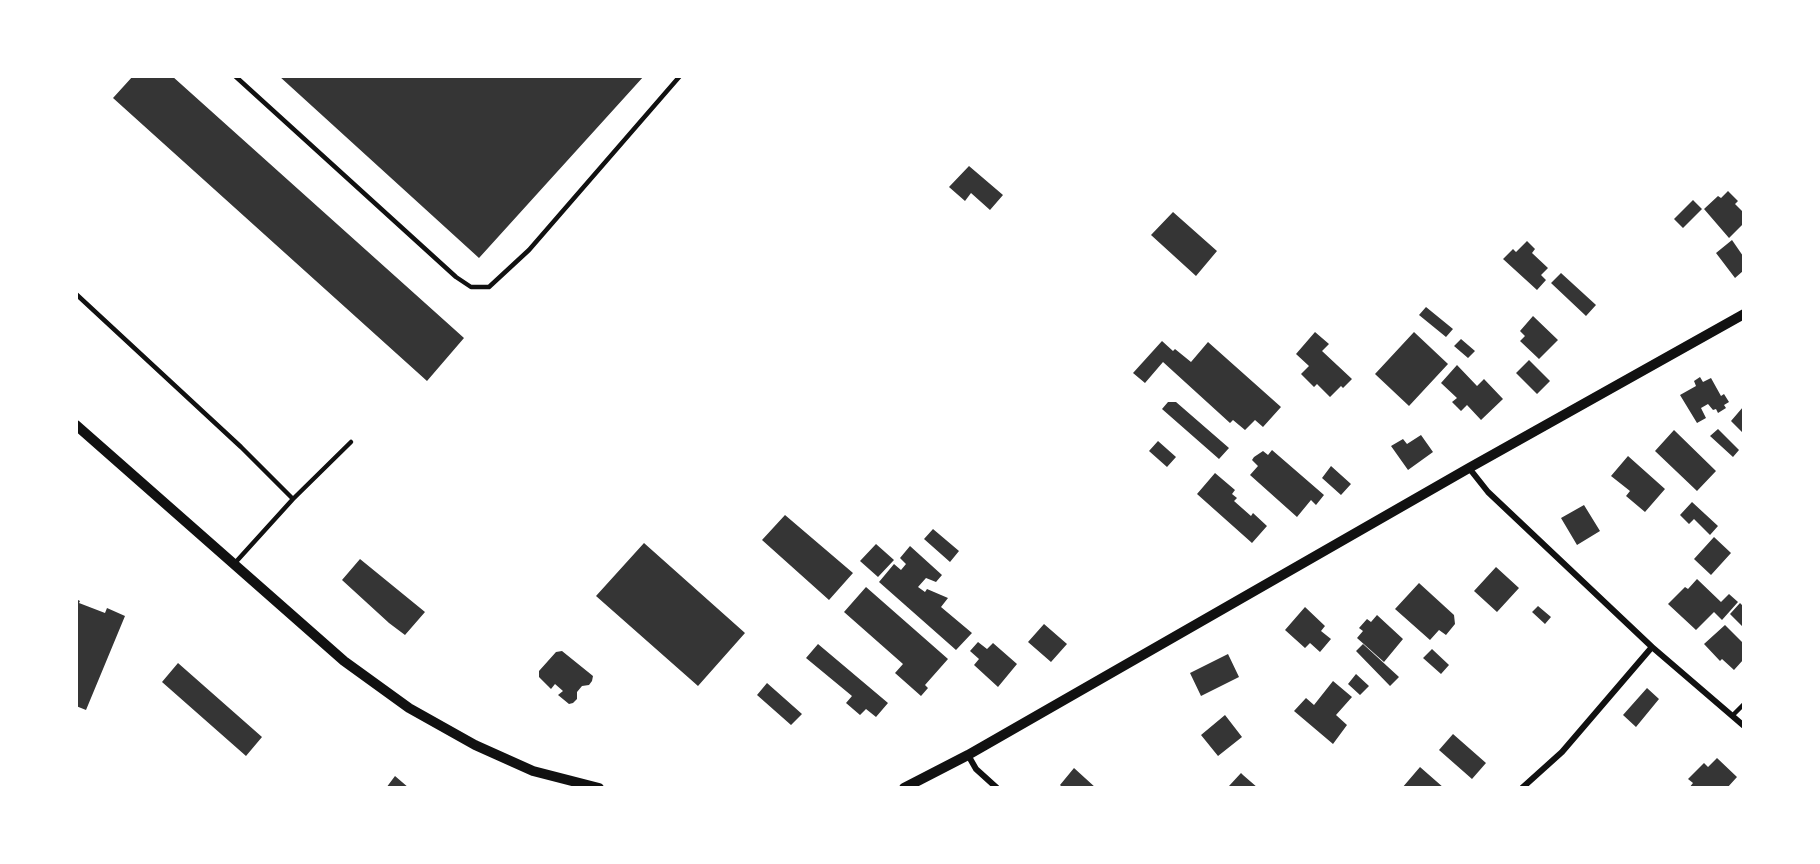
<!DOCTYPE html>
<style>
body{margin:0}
#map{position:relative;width:1820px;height:864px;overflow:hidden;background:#fff;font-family:"Fira Sans Condensed",sans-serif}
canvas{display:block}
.frame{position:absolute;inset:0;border:78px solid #fff;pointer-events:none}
</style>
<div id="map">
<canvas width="1820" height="864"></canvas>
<div class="frame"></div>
</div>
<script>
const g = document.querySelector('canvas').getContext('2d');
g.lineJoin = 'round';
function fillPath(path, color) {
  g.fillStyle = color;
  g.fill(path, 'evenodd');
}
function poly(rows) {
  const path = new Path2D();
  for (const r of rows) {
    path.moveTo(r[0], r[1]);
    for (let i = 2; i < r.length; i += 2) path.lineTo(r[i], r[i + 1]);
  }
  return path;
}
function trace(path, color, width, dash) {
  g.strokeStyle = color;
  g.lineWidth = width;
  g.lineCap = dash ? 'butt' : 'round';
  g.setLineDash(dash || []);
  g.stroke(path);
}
fillPath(poly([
 [133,76,172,76,464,338,427,381,113,98],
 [279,76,644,76,479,258],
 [969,166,1003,195,990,210,971,193,965,201,949,187],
 [1728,191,1738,201,1735,204,1743,212,1743,224,1729,238,1704,209,1718,196,1721,198],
 [1693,200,1702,209,1683,228,1674,219],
 [1173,212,1217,251,1196,276,1151,235],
 [1732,240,1743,256,1743,271,1735,278,1716,253],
 [1527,241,1535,249,1532,253,1548,268,1541,275,1546,280,1537,290,1503,259,1513,249,1516,252],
 [1561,273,1596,305,1586,316,1551,283],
 [1426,307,1453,329,1446,337,1419,315],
 [1533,316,1558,340,1539,359,1520,341,1525,336,1520,331],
 [1315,332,1329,344,1322,351,1352,379,1343,388,1341,386,1330,397,1317,384,1314,387,1301,374,1309,366,1296,354],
 [1414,332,1448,364,1409,406,1375,374],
 [1461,339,1475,351,1468,358,1454,346],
 [1162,341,1173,351,1175,349,1191,362,1208,342,1281,407,1263,427,1255,420,1245,430,1233,420,1230,423,1163,362,1145,383,1133,373],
 [1529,360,1550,381,1537,394,1516,373],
 [1457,365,1477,386,1484,379,1503,399,1481,420,1467,405,1461,411,1452,402,1457,398,1441,383],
 [1700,377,1703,382,1711,378,1721,396,1724,394,1729,402,1724,405,1726,408,1718,413,1716,409,1713,410,1708,404,1701,408,1706,418,1697,423,1680,395,1696,386,1694,381],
 [1168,402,1176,402,1229,448,1219,459,1162,409],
 [1743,407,1743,433,1731,421],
 [1718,429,1739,450,1733,457,1710,436],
 [1674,430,1716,471,1697,491,1655,451],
 [1421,435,1433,452,1408,470,1391,446,1403,439,1407,444],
 [1158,441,1176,457,1167,467,1149,451],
 [1272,450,1324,495,1316,505,1311,500,1297,517,1250,475,1258,466,1252,460,1254,457,1263,451,1268,455],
 [1628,456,1665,489,1645,512,1626,496,1630,491,1611,476],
 [1331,466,1351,484,1341,495,1322,478],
 [1215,473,1235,490,1232,494,1237,498,1234,501,1251,516,1253,513,1267,526,1252,543,1197,494],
 [1692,502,1718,526,1710,535,1694,519,1689,524,1680,515],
 [1584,505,1600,531,1577,545,1561,518],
 [785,515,853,573,829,600,762,540],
 [933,529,959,551,950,562,924,539],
 [1714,537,1731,553,1711,575,1694,559],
 [644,543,745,633,698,686,596,596],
 [876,544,894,560,878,577,860,561],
 [910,546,942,575,936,582,926,578,918,587,925,592,927,589,948,598,941,607,972,633,956,650,879,582,894,564,901,570,906,564,900,558],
 [360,559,425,612,405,635,389,623,342,580],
 [1496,567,1519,588,1497,612,1474,591],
 [1697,579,1721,602,1729,594,1738,602,1722,620,1714,612,1696,630,1668,604,1685,587,1688,589],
 [1419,583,1454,615,1455,624,1446,635,1439,630,1430,640,1395,609],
 [866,587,948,659,925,685,928,688,921,696,895,673,903,664,844,612],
 [76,599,80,601,79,603,105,613,107,608,125,616,86,710,76,706],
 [1740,603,1743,606,1743,627,1730,614],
 [1538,606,1551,617,1545,624,1532,612],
 [1305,607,1325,626,1321,631,1331,639,1320,652,1310,643,1305,648,1285,630],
 [1377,615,1403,639,1384,662,1357,638,1363,631,1359,628,1367,619,1371,622],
 [1044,624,1067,644,1051,662,1028,642],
 [1725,625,1743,643,1743,660,1734,670,1722,659,1720,661,1704,644],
 [978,642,987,649,993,643,1017,664,998,687,974,665,979,659,970,651],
 [818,644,888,703,876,717,866,709,860,715,846,703,852,696,806,658],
 [1363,644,1399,677,1390,686,1356,651],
 [1432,649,1449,665,1441,674,1423,658],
 [562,651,593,676,592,681,589,685,582,686,577,692,577,699,573,703,569,704,558,695,563,691,555,684,551,689,539,677,539,671,556,652],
 [1228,654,1239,677,1201,696,1190,673],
 [178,663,262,737,246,756,162,682],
 [1356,674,1369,686,1360,695,1348,684],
 [1333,681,1352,697,1336,715,1347,725,1333,744,1294,711,1306,698,1314,705],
 [767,683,802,714,791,725,757,695],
 [1647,688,1659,699,1636,727,1623,715],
 [1225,715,1242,737,1218,756,1201,735],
 [1453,734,1486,763,1472,779,1439,750],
 [1717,758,1737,777,1727,788,1689,788,1693,783,1688,779,1704,763,1708,767],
 [1420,767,1444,788,1402,788],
 [1074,768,1096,788,1063,788,1060,785],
 [1241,773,1243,775,1258,788,1229,786],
 [395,776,409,788,386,788]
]), '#353535');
trace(poly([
 [235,76,456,277,471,287,489,287,529,250,680,76],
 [76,294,241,447,293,499],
 [234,564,293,499,351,442],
 [1732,716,1744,704]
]), '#111', 4.5);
trace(poly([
 [1469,468,1488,492,1652,647,1744,726],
 [968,755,976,769,997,788],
 [1522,788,1562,752,1652,647]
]), '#111', 6);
trace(poly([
 [76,425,344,661,409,708,475,745,533,771,599,788],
 [904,788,968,755,1469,468,1744,314]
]), '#111', 10);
</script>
